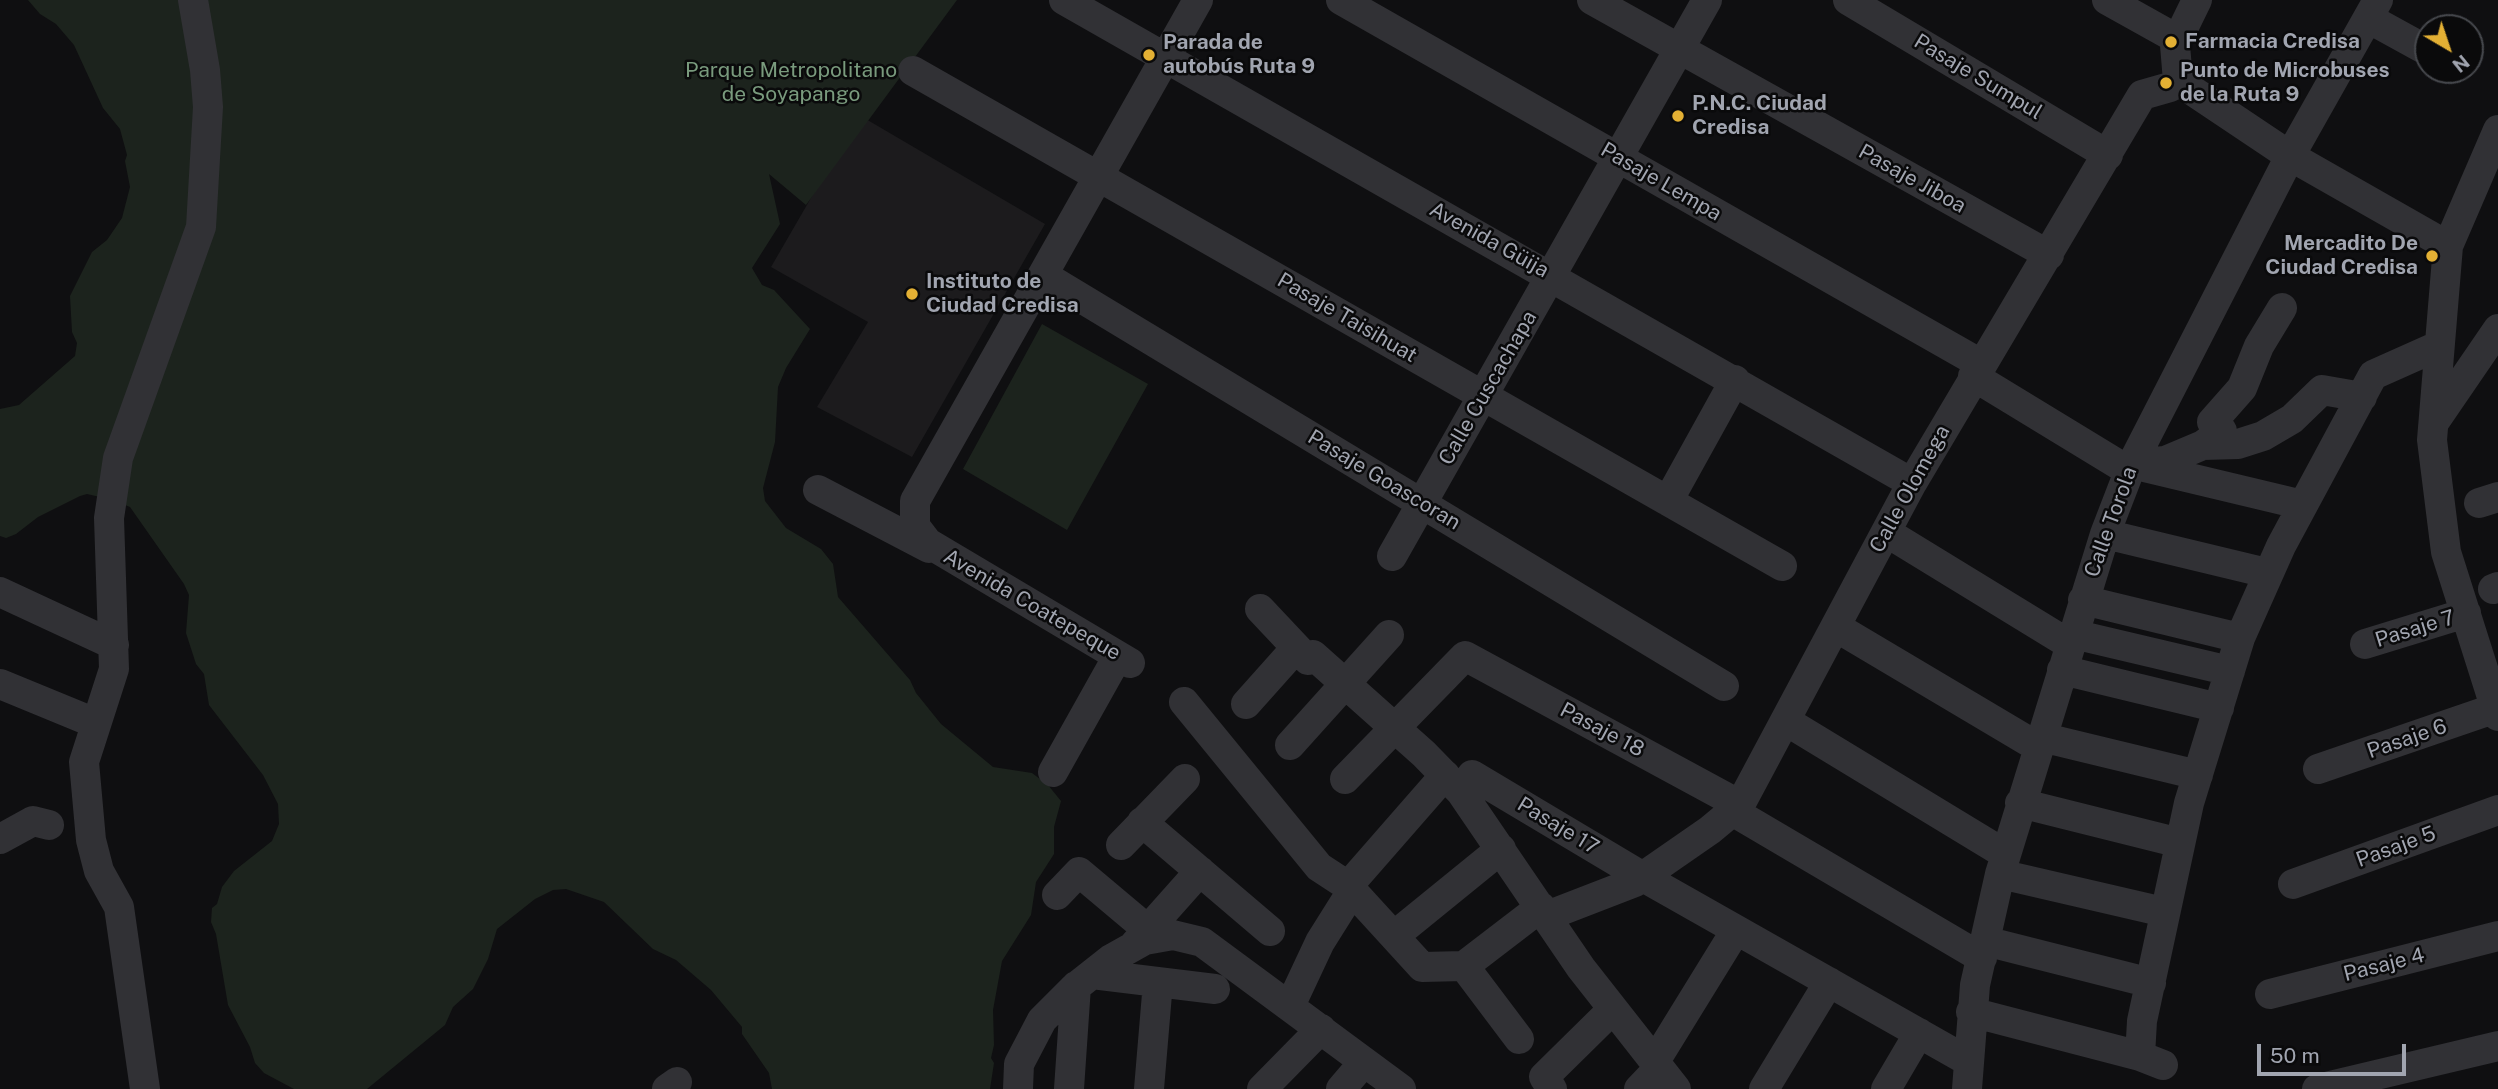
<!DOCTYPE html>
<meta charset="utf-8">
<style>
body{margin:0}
#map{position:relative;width:2498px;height:1089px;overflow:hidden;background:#0f0f11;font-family:"Public Sans",sans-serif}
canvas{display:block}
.north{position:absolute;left:2414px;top:14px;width:70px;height:70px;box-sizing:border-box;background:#0a0a0b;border:2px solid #46484d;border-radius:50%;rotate:141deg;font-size:19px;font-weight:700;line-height:28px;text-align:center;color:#a1a5b0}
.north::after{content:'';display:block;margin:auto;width:24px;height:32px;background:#e3b034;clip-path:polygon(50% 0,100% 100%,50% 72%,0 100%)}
.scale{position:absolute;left:2257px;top:1044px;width:149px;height:32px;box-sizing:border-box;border:4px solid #a1a5b0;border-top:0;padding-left:9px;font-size:21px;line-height:24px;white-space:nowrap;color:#a1a5b0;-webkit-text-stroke:5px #0a0a0b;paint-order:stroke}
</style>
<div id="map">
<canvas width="2498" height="1089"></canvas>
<div class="north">N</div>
<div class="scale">50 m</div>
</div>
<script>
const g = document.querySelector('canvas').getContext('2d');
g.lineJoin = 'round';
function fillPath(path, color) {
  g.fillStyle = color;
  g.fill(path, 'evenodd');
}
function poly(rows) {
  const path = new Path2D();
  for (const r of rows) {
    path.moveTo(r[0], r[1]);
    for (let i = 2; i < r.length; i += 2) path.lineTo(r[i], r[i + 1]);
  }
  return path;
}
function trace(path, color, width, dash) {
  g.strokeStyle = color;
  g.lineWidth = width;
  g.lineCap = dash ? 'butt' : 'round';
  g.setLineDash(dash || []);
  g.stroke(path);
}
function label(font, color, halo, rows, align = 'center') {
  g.font = font + ' "Public Sans",sans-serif';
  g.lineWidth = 5;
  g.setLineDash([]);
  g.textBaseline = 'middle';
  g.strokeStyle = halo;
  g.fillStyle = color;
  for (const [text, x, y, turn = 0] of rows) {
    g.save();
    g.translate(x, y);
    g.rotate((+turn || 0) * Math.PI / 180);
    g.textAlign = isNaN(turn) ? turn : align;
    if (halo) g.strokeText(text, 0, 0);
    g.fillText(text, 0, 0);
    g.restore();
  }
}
fillPath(poly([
 [859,115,1045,224,912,457,817,407,868,322,771,267]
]), '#1c1b1d');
fillPath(poly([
 [28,0,957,0,806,205,769,174,780,224,752,268,762,285,774,290,810,329,786,368,778,387,775,442,763,488,765,501,786,528,821,549,833,564,838,597,910,680,916,693,941,724,993,767,1032,773,1048,785,1061,801,1054,827,1054,854,1036,882,1031,915,1002,961,993,1010,994,1045,991,1058,994,1063,990,1089,772,1089,769,1073,742,1034,742,1027,711,990,676,960,653,949,604,902,566,889,553,890,535,899,497,929,488,959,473,989,453,1007,445,1025,367,1089,294,1089,264,1073,255,1063,250,1047,228,1005,216,934,211,922,212,908,217,904,222,887,234,871,272,841,279,824,278,804,263,775,209,705,204,674,196,664,186,633,189,595,184,584,130,507,113,500,87,494,80,496,38,517,16,534,6,538,0,536,0,409,19,405,75,356,77,343,72,332,70,296,92,252,107,240,122,218,130,187,125,161,127,155,120,129,103,108,74,45,56,24,40,14],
 [1042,324,1148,384,1067,530,963,469]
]), '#1c231d');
trace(poly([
 [1064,0,1912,483],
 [1341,0,1981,364],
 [1592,0,2049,255],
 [1848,0,2108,155],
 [2107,0,2177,39],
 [2368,18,2428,51],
 [913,71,1782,566],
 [2178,81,2290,156,2448,246],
 [2498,130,2448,246,2432,440,2446,552,2498,716],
 [1043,275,1724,686],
 [1973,376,2129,471],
 [2435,421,2498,329],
 [2203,445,2222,431,2212,422,2242,388,2259,346,2282,308],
 [2132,464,2165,461,2203,445,2238,444,2263,436,2292,419,2322,390,2362,397],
 [2144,467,2303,505],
 [818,490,929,548],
 [1668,501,1735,380],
 [2479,503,2498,497],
 [1886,532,2069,644],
 [2105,534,2267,573],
 [1392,556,1707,0],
 [2493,589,2498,587],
 [0,592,114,645],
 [2083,600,2240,638],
 [1260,609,1308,660,1313,655,1424,754,1461,792,1581,968,1676,1089],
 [1836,627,2038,747],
 [2073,634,2230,671],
 [2365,644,2466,613],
 [1130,663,928,543,915,526,915,501,1198,0],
 [2062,670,2219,708],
 [0,684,95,723],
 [1184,702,1319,867,1348,886,1422,967,1464,966],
 [1246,704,1296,648],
 [1786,721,2005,854],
 [2041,737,2198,775],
 [1290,745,1389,635],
 [2318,769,2496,708],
 [1053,772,1118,656],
 [1472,775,1643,877,1968,1061],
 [1345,779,1465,656,1740,805],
 [2020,803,2180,843],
 [1734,812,1982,958],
 [1142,822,1270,931],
 [0,839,33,821,49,825],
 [1121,845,1185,779],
 [2000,874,2164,912],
 [2293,884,2498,810],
 [1348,886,1445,775],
 [1057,895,1079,872,1148,930],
 [1547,916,1635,882,1710,830,1740,805,1912,483,2142,95,2170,87,2178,81,2175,45,2197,0],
 [1394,936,1501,849],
 [1985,941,2151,983],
 [1135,944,1200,871],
 [1092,974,1215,989],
 [2270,994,2498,936],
 [1290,1006,1320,942,1352,891],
 [1971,1012,2140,1056],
 [1519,1039,1464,966,1541,907],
 [1654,1063,1736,930],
 [2163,1065,2140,1056,2142,1021,2189,803,2240,638,2281,546,2373,375,2438,346],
 [145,1089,119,907,99,871,91,840,84,762,114,669,109,518,118,458,201,227,208,107,205,70,193,0],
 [667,1089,677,1082],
 [1018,1089,1019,1064,1042,1020,1073,989,1111,959,1145,940,1173,935,1202,942,1401,1089],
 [1069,1089,1076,986],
 [1149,1089,1158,982],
 [1262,1089,1321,1029],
 [1341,1089,1364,1062],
 [1552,1089,1544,1077,1612,1010],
 [1639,1089,1659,1068],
 [1764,1089,1829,982],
 [1886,1089,1919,1033],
 [1967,1089,1975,985,2000,874,2105,534,2132,464,2290,156,2378,0],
 [2317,1089,2498,1046]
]), '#313135', 30);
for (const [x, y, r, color] of [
 [2171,42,7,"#e3b034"],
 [1149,55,7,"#e3b034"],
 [2166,83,7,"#e3b034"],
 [1678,116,7,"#e3b034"],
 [2432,256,7,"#e3b034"],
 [912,294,7,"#e3b034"]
]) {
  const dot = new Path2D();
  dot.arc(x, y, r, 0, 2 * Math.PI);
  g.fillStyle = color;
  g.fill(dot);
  trace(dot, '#0a0a0b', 2.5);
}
label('bold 21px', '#a1a5b0', '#0a0a0b', [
 ["Farmacia Credisa",2185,42],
 ["Parada de",1163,43],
 ["autobús Ruta 9",1163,67],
 ["Punto de Microbuses",2180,71],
 ["de la Ruta 9",2180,95],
 ["P.N.C. Ciudad",1692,104],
 ["Credisa",1692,128],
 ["Mercadito De",2418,244,"right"],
 ["Ciudad Credisa",2418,268,"right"],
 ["Instituto de",926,282],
 ["Ciudad Credisa",926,306]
], 'left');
label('21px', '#799a7d', '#0a0a0b', [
 ["Parque Metropolitano",791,71],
 ["de Soyapango",791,95]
]);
label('21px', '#a1a5b0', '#0a0a0b', [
 ["Pasaje Sumpul",1978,77,31],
 ["Pasaje Jiboa",1912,179,29],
 ["Pasaje Lempa",1661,182,30],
 ["Avenida Güija",1489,240,29],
 ["Pasaje Taisihuat",1347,318,30],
 ["Calle Cuscachapa",1488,388,-60],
 ["Pasaje Goascoran",1384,480,31],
 ["Calle Olomega",1910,489,-61],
 ["Calle Torola",2111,522,-70],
 ["Avenida Coatepeque",1032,605,30],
 ["Pasaje 7",2415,629,-17],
 ["Pasaje 18",1602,730,28],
 ["Pasaje 6",2407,739,-19],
 ["Pasaje 17",1558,826,31],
 ["Pasaje 5",2396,847,-20],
 ["Pasaje 4",2384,965,-14]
]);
</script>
